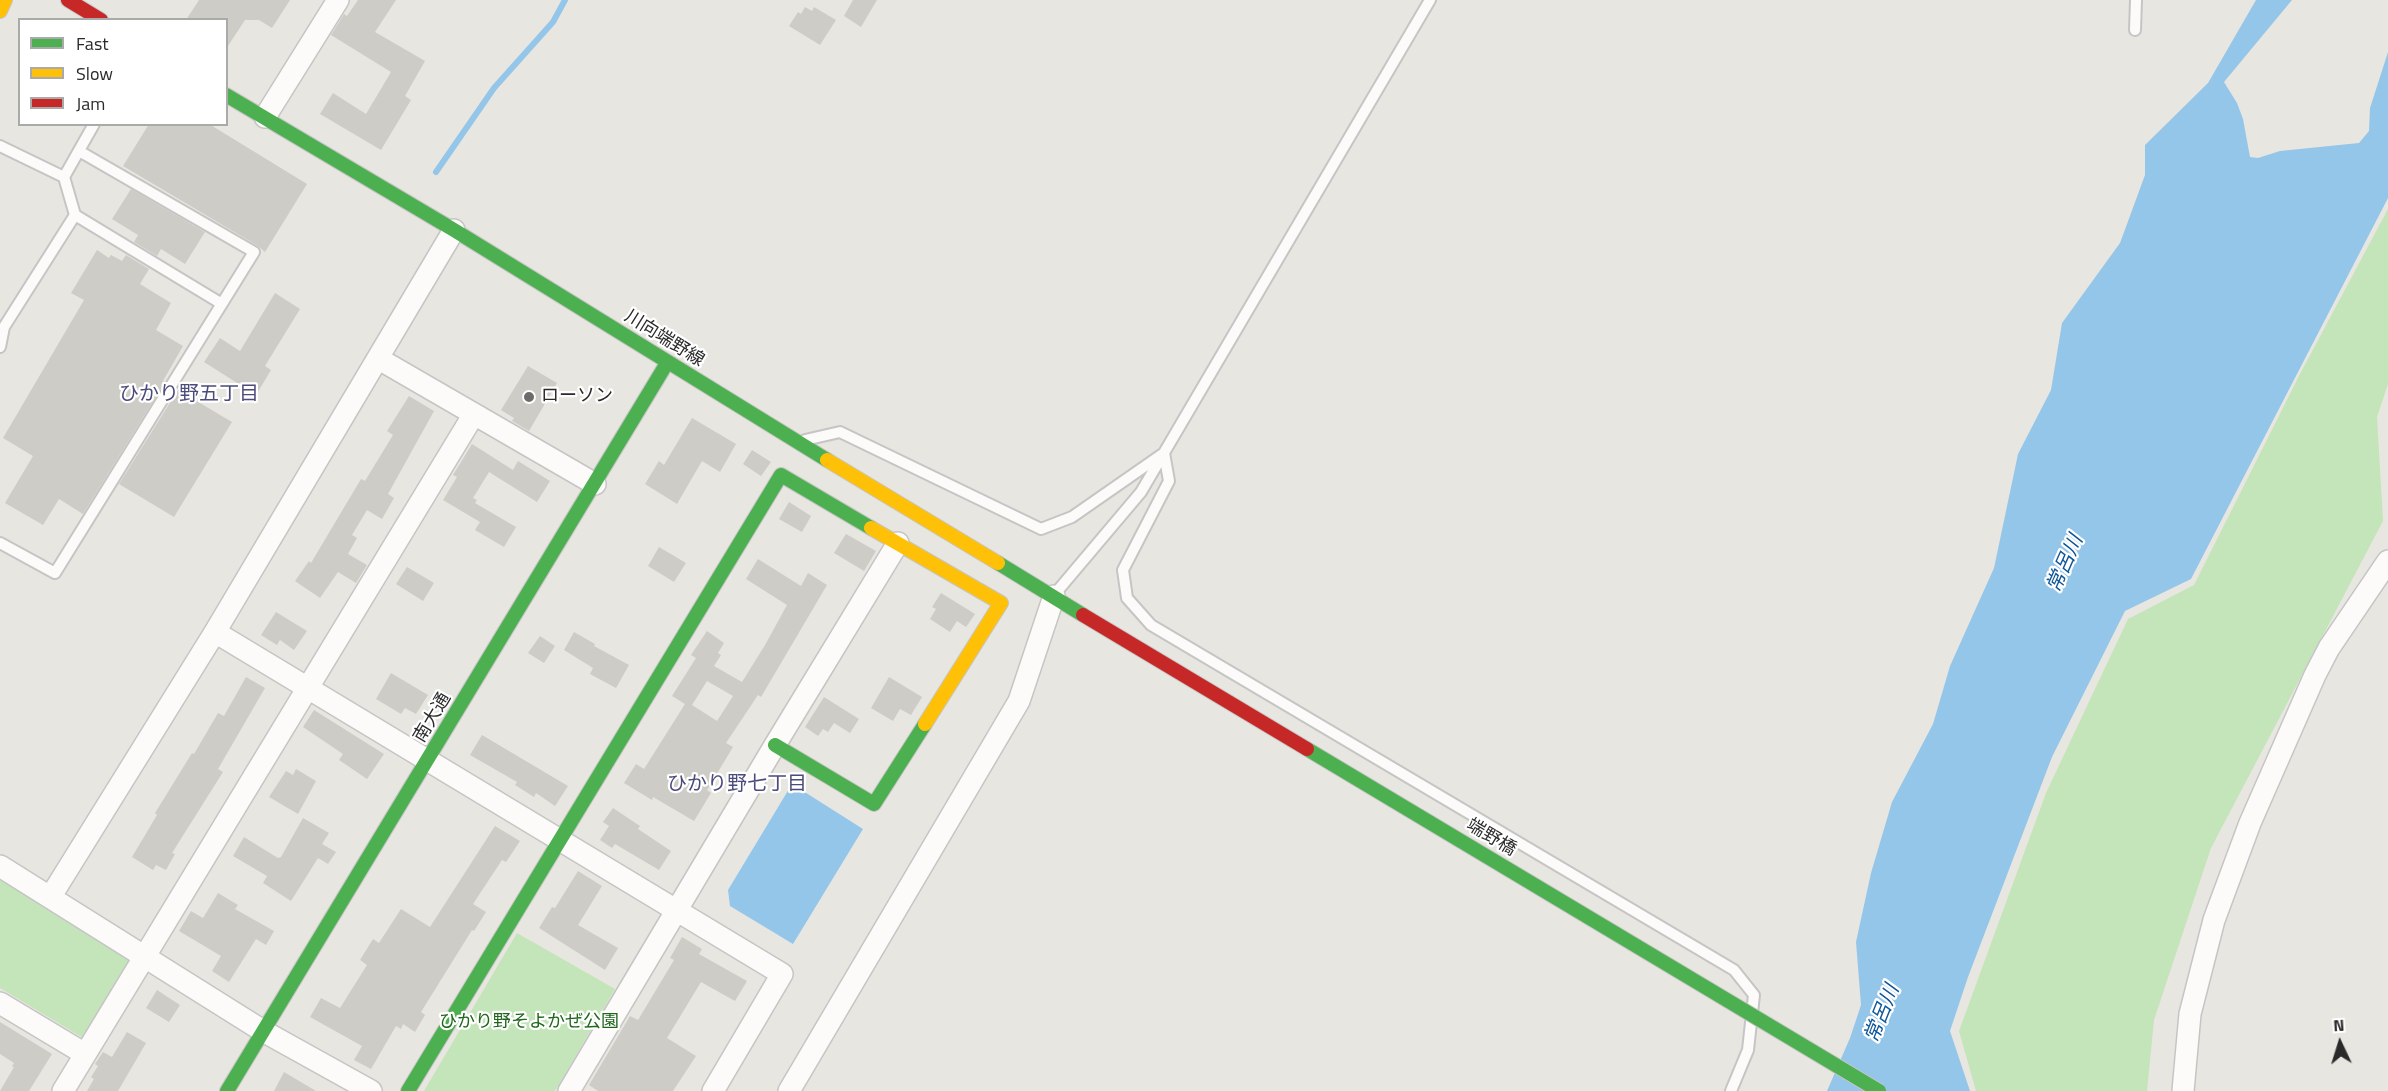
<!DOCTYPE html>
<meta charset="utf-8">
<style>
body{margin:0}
#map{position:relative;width:2388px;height:1091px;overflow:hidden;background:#e8e6e0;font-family:"Titillium Web",sans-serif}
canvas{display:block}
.legend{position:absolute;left:18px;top:18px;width:210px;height:108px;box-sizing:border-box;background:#fff;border:2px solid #aaa;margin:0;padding:8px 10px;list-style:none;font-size:18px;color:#2a2a2a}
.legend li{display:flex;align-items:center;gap:12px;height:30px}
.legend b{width:30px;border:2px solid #aaa}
.north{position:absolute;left:2310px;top:1013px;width:60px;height:60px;-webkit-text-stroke:4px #fff;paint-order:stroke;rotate:356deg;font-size:16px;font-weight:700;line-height:24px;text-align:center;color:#2a2a2a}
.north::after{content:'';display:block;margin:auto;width:21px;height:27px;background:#2a2a2a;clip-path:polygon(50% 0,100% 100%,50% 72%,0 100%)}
</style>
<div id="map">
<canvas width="2388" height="1091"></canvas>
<ul class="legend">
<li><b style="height:8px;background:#4caf50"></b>Fast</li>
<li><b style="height:8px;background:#ffc107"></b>Slow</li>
<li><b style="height:8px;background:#c62828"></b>Jam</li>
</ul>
<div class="north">N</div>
</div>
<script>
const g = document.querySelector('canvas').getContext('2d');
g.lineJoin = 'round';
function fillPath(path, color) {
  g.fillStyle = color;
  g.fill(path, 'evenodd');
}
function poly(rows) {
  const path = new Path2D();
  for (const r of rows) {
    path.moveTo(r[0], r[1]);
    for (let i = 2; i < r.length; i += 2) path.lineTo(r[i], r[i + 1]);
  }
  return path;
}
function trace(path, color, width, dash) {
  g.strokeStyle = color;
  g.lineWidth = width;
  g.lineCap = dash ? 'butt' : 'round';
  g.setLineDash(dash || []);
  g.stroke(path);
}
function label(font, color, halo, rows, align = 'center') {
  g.font = font + ' "Titillium Web","Noto Sans JP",sans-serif';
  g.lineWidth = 4.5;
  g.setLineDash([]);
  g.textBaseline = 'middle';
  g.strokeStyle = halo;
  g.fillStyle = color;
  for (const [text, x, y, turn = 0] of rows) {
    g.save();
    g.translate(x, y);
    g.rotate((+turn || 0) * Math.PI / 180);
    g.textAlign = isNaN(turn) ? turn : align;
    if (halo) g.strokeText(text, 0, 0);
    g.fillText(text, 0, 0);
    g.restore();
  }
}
fillPath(poly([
 [2388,209,2388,384,2377,417,2383,521,2211,848,2154,1020,2147,1091,1976,1091,1959,1031,2046,793,2128,619,2194,585,2300,374],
 [0,880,133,960,85,1039,0,988],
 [517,933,615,989,555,1091,424,1091]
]), '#c4e4b9');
fillPath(poly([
 [2256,0,2292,0,2224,82,2237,103,2243,119,2250,157,2258,158,2280,151,2359,143,2369,131,2370,108,2388,52,2388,198,2191,579,2125,611,2052,757,1968,977,1950,1031,1970,1091,1827,1091,1850,1038,1861,1005,1856,942,1871,873,1892,802,1933,724,1950,666,1994,568,2018,454,2051,390,2062,323,2120,243,2145,175,2145,145,2208,83],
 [792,784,863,829,793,944,730,906,728,890]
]), '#94c6ea');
trace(poly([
 [436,172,494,88,553,22,565,0]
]), '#94c6ea', 6);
fillPath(poly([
 [199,0,290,0,272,28,259,20,245,20,226,49,226,20,186,20],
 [358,0,396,0,375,32,425,61,405,96,411,100,381,150,320,114,333,93,366,114,391,72,331,35,344,14,347,16],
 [853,0,877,0,861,27,844,16],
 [805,7,812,11,814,7,836,20,820,45,789,26,798,12,801,14],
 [149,124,209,124,307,184,265,252,258,246,123,166],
 [131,189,205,232,185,264,161,249,157,256,134,242,138,235,112,219],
 [97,250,109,258,111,255,122,261,126,255,149,269,140,284,171,303,156,330,183,346,163,381,165,382,83,514,59,499,43,525,5,503,33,456,3,438,84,300,71,293],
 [275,293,300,309,265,366,271,370,256,395,204,362,220,338,240,351],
 [528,366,557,383,529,431,512,421,514,418,501,410],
 [178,390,232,422,174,517,119,484],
 [409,396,434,411,388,494,394,498,382,519,367,510,352,535,357,538,348,554,367,565,356,583,338,572,320,598,295,581,309,561,311,563,361,479,365,481,393,435,387,431],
 [692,418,736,444,720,472,702,461,677,504,645,484,659,461,664,465],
 [472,444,513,470,518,461,550,481,537,502,489,472,473,498,477,500,475,503,516,527,504,547,475,530,480,522,443,500,457,477,453,475],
 [752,450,771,462,761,476,743,464],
 [789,502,811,516,802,532,779,519],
 [846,534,876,551,864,571,834,553],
 [659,547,686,563,674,582,648,566],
 [758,559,801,586,808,573,827,585,761,697,758,695,726,743,733,747,707,790,711,793,694,821,653,797,652,800,624,783,636,764,644,769,685,704,672,696,696,658,691,655,707,631,724,643,718,653,721,655,714,666,742,682,765,645,787,605,746,579],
 [707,681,733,696,717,721,692,705],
 [407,567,434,583,423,601,396,584],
 [941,593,975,614,966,627,957,621,950,632,930,619,936,609,932,607],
 [276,612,307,631,294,650,280,640,277,645,261,635],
 [574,632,595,644,594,646,629,665,616,688,590,674,593,668,564,650],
 [540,636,555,646,544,663,528,653],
 [391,673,428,695,416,714,405,708,401,714,376,699],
 [246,677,265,688,218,769,223,772,172,853,175,854,166,870,156,865,153,870,132,857,157,815,155,813,192,753,194,754,218,713,224,716],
 [889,677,922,697,911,715,900,709,893,721,871,708],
 [824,697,859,719,850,733,834,723,828,732,823,729,818,736,805,727],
 [314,710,384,754,367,779,339,760,343,754,303,727],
 [482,735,568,786,555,806,536,793,534,797,515,785,517,782,470,755],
 [296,769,316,781,298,814,269,797,286,771,293,775],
 [613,808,640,826,638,829,671,851,659,870,615,844,612,848,600,840,609,826,603,822],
 [303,818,329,833,322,844,336,852,328,864,318,858,291,901,263,883,267,876,233,856,244,837,278,858,281,857],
 [495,826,520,841,506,862,502,860,473,904,486,912,474,931,472,930,421,1012,425,1015,415,1032,403,1024,401,1029,396,1026,371,1069,354,1060,362,1046,310,1017,321,998,340,1008,367,965,360,960,373,939,379,943,401,909,430,927],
 [578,871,602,886,578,925,618,948,605,970,539,928,552,907,555,908],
 [218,893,238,905,235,909,274,931,266,945,256,939,229,982,212,971,221,956,179,931,191,911,203,918],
 [682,937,702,949,699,954,747,981,735,1001,701,982,667,1038,696,1056,673,1091,598,1091,589,1085,630,1016,638,1020,674,960,670,958],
 [157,990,180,1005,169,1022,146,1008],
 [0,1022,52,1054,29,1091,0,1091,14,1067,12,1066,14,1063,0,1054],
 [127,1032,146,1043,118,1091,87,1091,94,1079,91,1077,98,1066,95,1064,103,1052,112,1057],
 [284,1072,316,1091,274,1091]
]), '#cdccc7');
const lane = poly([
 [2135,30,2136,0],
 [0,146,64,177,94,124],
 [64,177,75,215,222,304],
 [0,347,4,327,75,215],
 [805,440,840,432,1041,529,1072,517,1164,453,1169,481,1123,570,1127,598,1151,625,1734,970,1754,995,1748,1050,1731,1091],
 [0,543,55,573,254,252,79,151],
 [1054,595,1141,492,1430,0]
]);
const street = poly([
 [265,117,338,0],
 [379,359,595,484],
 [215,632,782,974,713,1091],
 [0,866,263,1031,371,1091],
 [51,896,215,632,454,230],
 [0,1003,85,1054],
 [63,1091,474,414],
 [569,1091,775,745,898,543],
 [789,1091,1019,701,1054,596],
 [2183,1091,2190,1014,2214,920,2250,823,2315,675,2329,648,2388,561]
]);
const fast = poly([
 [226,95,454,230,827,460],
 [998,563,1083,615],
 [775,745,874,804,925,724],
 [227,1091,667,363],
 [408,1091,781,475,871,528]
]);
const slow = poly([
 [0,11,5,0],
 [827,460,998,563],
 [871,528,1001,603,925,724]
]);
const jam = poly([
 [68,0,101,20]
]);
trace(lane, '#c6c5c5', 14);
trace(street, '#c6c5c5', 24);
trace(fast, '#c6c5c5', 16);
trace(slow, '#c6c5c5', 16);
trace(jam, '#c6c5c5', 16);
trace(lane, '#fcfbfa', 10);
trace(street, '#fcfbfa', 21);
trace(fast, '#4caf50', 14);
trace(slow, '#ffc107', 14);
trace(jam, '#c62828', 14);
const fastBridge = poly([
 [1307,749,1879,1091]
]);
const jamBridge = poly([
 [1083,615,1307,749]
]);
trace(fastBridge, '#c6c5c5', 16, []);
trace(jamBridge, '#c6c5c5', 16, []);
trace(fastBridge, '#4caf50', 14);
trace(jamBridge, '#c62828', 14);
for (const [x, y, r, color] of [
 [529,397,6,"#6c6c6a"]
]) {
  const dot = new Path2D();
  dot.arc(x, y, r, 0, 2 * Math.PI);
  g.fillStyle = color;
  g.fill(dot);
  trace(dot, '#fff', 2);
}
label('18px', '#2a2a2a', '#fff', [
 ["川向端野線",664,339,32],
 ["南大通",433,718,-59],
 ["端野橋",1491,838,31]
]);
label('18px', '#2a2a2a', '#fff', [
 ["ローソン",541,397]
], 'left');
label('18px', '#1f671a', '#fff', [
 ["ひかり野そよかぜ公園",529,1023]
]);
label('20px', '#4b4c7b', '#fff', [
 ["ひかり野五丁目",189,395],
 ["ひかり野七丁目",737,785]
]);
label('italic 20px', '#0e559a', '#fff', [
 ["常呂川",2066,564,-66],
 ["常呂川",1883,1014,-68]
]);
</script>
